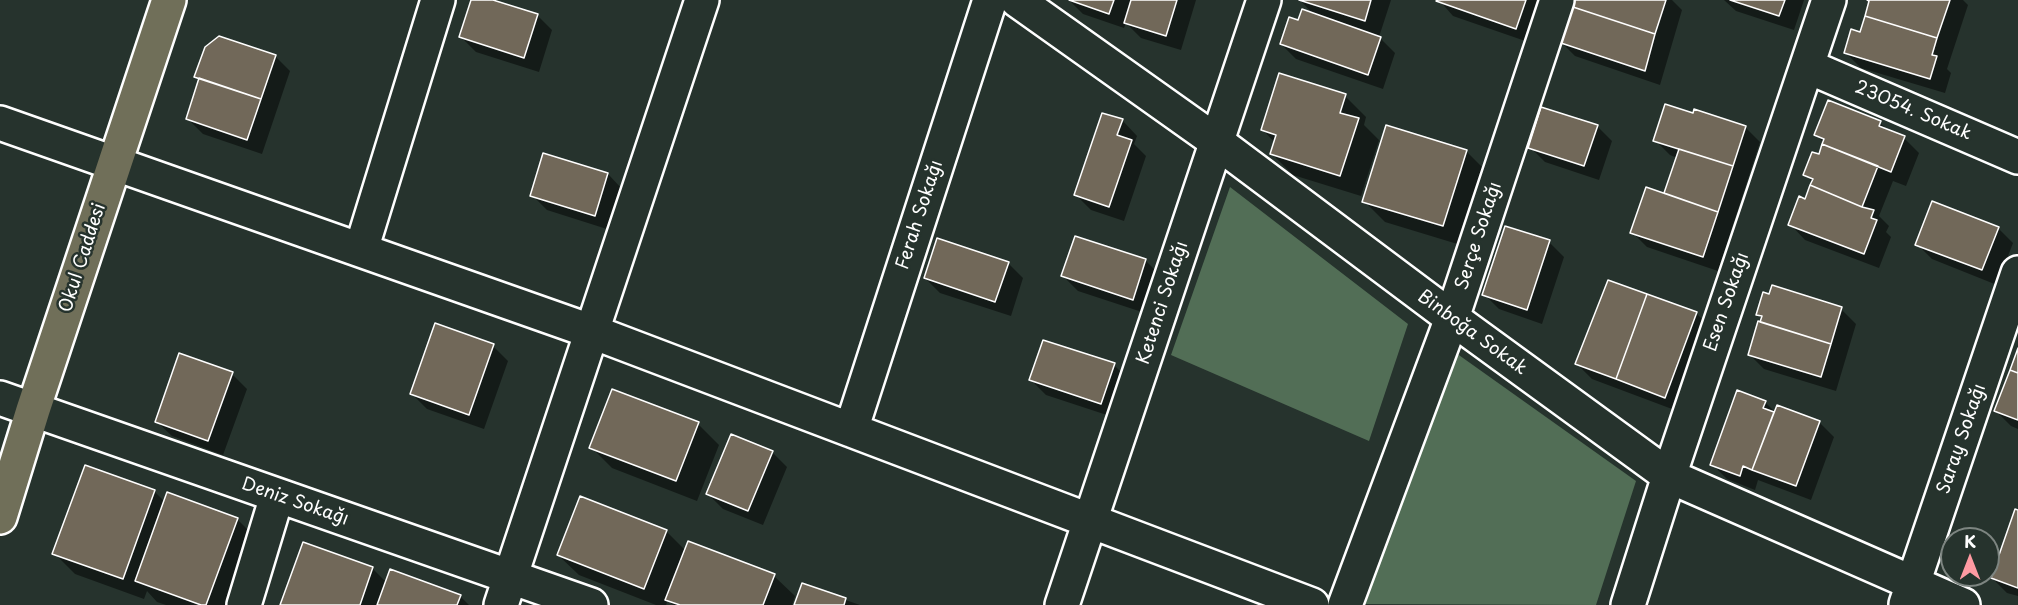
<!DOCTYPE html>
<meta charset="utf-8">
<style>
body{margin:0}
#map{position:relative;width:2018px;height:605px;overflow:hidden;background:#26332d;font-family:"Playpen Sans",sans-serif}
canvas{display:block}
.north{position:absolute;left:1940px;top:527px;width:60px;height:60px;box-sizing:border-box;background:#26332d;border:2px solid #7d8581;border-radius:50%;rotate:0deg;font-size:16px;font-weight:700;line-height:24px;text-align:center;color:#fff}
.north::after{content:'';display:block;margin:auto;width:21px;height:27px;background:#ff9aa2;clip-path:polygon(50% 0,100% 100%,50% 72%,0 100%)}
</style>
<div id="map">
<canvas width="2018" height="605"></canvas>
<div class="north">K</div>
</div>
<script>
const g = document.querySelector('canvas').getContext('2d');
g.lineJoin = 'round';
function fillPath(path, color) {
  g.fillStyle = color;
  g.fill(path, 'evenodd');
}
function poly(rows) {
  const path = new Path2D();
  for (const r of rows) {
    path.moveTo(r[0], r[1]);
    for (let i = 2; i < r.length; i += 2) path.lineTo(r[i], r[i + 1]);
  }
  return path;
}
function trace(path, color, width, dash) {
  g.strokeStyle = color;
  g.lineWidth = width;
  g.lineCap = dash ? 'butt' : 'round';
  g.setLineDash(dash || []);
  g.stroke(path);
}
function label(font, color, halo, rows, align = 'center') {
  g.font = font + ' "Playpen Sans",sans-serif';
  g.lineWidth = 5;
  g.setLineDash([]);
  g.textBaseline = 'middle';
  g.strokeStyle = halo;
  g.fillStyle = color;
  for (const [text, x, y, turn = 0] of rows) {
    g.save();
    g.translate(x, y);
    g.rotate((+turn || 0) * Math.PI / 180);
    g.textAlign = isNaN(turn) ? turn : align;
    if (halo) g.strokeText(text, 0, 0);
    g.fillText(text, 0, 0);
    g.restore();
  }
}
fillPath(poly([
 [1230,187,1408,324,1369,441,1171,355],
 [1456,353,1636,481,1596,605,1365,604]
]), '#526e56');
fillPath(poly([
 [472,0,488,0,537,15,552,30,539,72,476,52,461,37],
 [1069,0,1196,0,1181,50,1141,38,1126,23,1124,28,1083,14],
 [1300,0,1391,0,1379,37,1395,53,1383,89,1296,59,1281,44,1299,22,1315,16],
 [1439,0,1537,0,1543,6,1531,43,1453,16],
 [1574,0,1672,0,1682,10,1660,85,1575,56,1560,41],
 [1724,0,1804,0,1794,30,1736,11],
 [1866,0,1963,0,1968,5,1947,69,1951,73,1945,93,1861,68,1846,53,1861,34,1870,3],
 [275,56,290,71,262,154,203,134,188,119,200,81,196,76],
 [1280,75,1345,96,1366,117,1364,125,1379,140,1361,196,1293,175,1272,154,1275,143,1263,130],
 [1122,120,1137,136,1134,144,1146,156,1124,221,1091,210,1076,195],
 [1880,123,1889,131,1904,138,1919,153,1906,186,1893,181,1879,216,1889,226,1886,232,1891,237,1879,268,1805,240,1790,224,1806,201,1813,183,1805,174,1820,156,1824,143,1816,135],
 [1597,126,1612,141,1599,180,1545,162,1530,147],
 [1745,127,1760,142,1718,271,1647,247,1632,232,1665,195,1677,158,1670,155,1655,140],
 [1466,151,1487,172,1464,246,1385,222,1364,201],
 [544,155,608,174,623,190,610,230,547,210,532,195],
 [1998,228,2013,243,1997,285,1932,259,1917,244],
 [1075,238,1146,261,1161,276,1148,314,1078,291,1063,276],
 [1549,242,1564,257,1542,324,1499,309,1484,294],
 [1008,263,1023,278,1011,316,940,293,925,278],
 [1841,309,1856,324,1836,391,1764,369,1749,354,1763,319,1757,314],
 [1696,313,1711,328,1680,412,1592,379,1577,364],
 [493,346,508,361,484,429,427,409,412,394],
 [2018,352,2018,429,2011,426,1996,411],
 [1114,365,1129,380,1116,418,1046,395,1031,380],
 [232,374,247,389,223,455,172,436,156,421],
 [1765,402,1775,412,1819,422,1834,437,1811,500,1758,480,1755,490,1727,479,1712,464],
 [698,424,719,445,697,501,612,468,591,447],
 [772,452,787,467,763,525,723,509,708,494],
 [154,491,165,502,237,519,258,540,234,605,166,605,157,602,147,591,144,599,75,574,54,553],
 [2018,511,2018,596,2007,593,1992,578],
 [666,531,686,551,774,576,795,596,792,605,673,605,668,600,666,605,656,605,579,575,558,555],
 [372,568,387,583,460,596,469,605,281,605],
 [802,585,860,605,795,605]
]), '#0007');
const building = poly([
 [471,0,493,0,538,14,524,58,459,37,471,0],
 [1069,0,1114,0,1109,14,1069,0],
 [1131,0,1177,0,1166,36,1124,23,1131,0],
 [1299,0,1371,0,1365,21,1299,0],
 [1437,0,1526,0,1516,29,1436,1,1437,0],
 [1572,0,1666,0,1655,34,1570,6,1572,0],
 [1730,0,1785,0,1779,16,1730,0],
 [1867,0,1950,0,1937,38,1865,16,1869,1,1867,0],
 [1570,6,1655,34,1645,71,1558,42,1570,6],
 [1302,9,1381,37,1368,75,1280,44,1289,17,1298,20,1302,9],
 [1865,16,1937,38,1932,55,1937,56,1930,79,1844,53,1851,29,1860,32,1865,16],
 [219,36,276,55,261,99,194,77,205,47,219,36],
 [1279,73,1346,94,1340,113,1359,118,1340,176,1270,154,1276,135,1261,130,1279,73],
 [199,78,261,99,247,140,186,119,199,78],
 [1828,100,1881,121,1879,126,1905,136,1891,172,1822,144,1824,139,1814,135,1828,100],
 [1665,104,1693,113,1694,109,1746,126,1733,166,1653,141,1665,104],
 [1541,107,1598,125,1584,166,1528,148,1541,107],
 [1102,113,1123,119,1117,135,1132,140,1109,207,1074,195,1102,113],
 [1386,125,1467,150,1443,226,1362,202,1386,125],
 [1822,144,1878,166,1862,207,1810,185,1813,179,1803,175,1812,152,1819,154,1822,144],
 [1679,149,1733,166,1718,212,1664,193,1679,149],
 [543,153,608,173,595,216,530,196,543,153],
 [1810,185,1862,207,1874,210,1871,218,1877,220,1864,254,1788,225,1799,196,1805,199,1810,185],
 [1646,187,1718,212,1703,257,1630,233,1646,187],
 [1932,201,1999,227,1982,270,1915,245,1932,201],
 [1505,226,1550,240,1527,310,1482,295,1505,226],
 [1075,236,1146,259,1133,300,1061,276,1075,236],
 [937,238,1009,262,995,302,924,278,937,238],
 [1608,280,1647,294,1616,379,1575,364,1608,280],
 [1772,285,1842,307,1831,344,1760,322,1762,316,1756,315,1763,292,1769,294,1772,285],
 [1647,294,1697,312,1665,398,1616,379,1647,294],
 [1758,321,1831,344,1821,377,1748,355,1758,321],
 [435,323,494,344,469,415,410,394,435,323],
 [1043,340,1115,363,1101,404,1029,380,1043,340],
 [2018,348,2018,373,2010,370,2018,348],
 [179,353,233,372,208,441,155,422,179,353],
 [2010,370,2018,373,2018,420,1994,411,2010,370],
 [612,389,699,422,676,481,589,448,612,389],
 [1737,390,1766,401,1763,408,1774,412,1752,470,1743,466,1740,476,1710,465,1737,390],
 [1777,405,1820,421,1796,486,1752,470,1777,405],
 [731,434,773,451,748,511,706,494,731,434],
 [85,465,155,490,123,579,52,554,85,465],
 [167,492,238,518,206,605,201,605,135,581,167,492],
 [580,496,667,530,644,589,557,555,580,496],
 [2015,509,2018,510,2018,588,1991,578,2015,509],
 [688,541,775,574,763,605,680,605,665,600,688,541],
 [303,542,373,567,360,605,280,605,303,542],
 [390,569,461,595,457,605,377,605,390,569],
 [802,583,846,598,844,605,794,605,802,583]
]);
fillPath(building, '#716859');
trace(building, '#fff', 1.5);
const minor = poly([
 [1017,0,1217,142,1452,318,1669,476,1963,605],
 [1807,66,2018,157],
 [0,123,593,332,1312,605],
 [361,250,438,0],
 [0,398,591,605],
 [851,430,990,0],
 [1906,604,2018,273],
 [244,605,277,496],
 [501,605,702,0],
 [1062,605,1264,0],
 [1345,605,1452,318,1557,0],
 [1628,605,1669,476,1829,0]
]);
const major = poly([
 [0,517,33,410,169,0]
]);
trace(minor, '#fff', 38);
trace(major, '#fff', 38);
trace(minor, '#26332d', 33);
trace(major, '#706f59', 33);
label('18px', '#fff', '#26332d', [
 ["23054. Sokak",1913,111,23],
 ["Ferah Sokağı",920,215,-72],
 ["Serçe Sokağı",1479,236,-72],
 ["Okul Caddesi",83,258,-72],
 ["Esen Sokağı",1727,302,-71],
 ["Ketenci Sokağı",1163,303,-72],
 ["Binboğa Sokak",1472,333,36],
 ["Saray Sokağı",1962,439,-71],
 ["Deniz Sokağı",295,502,19]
]);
</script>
